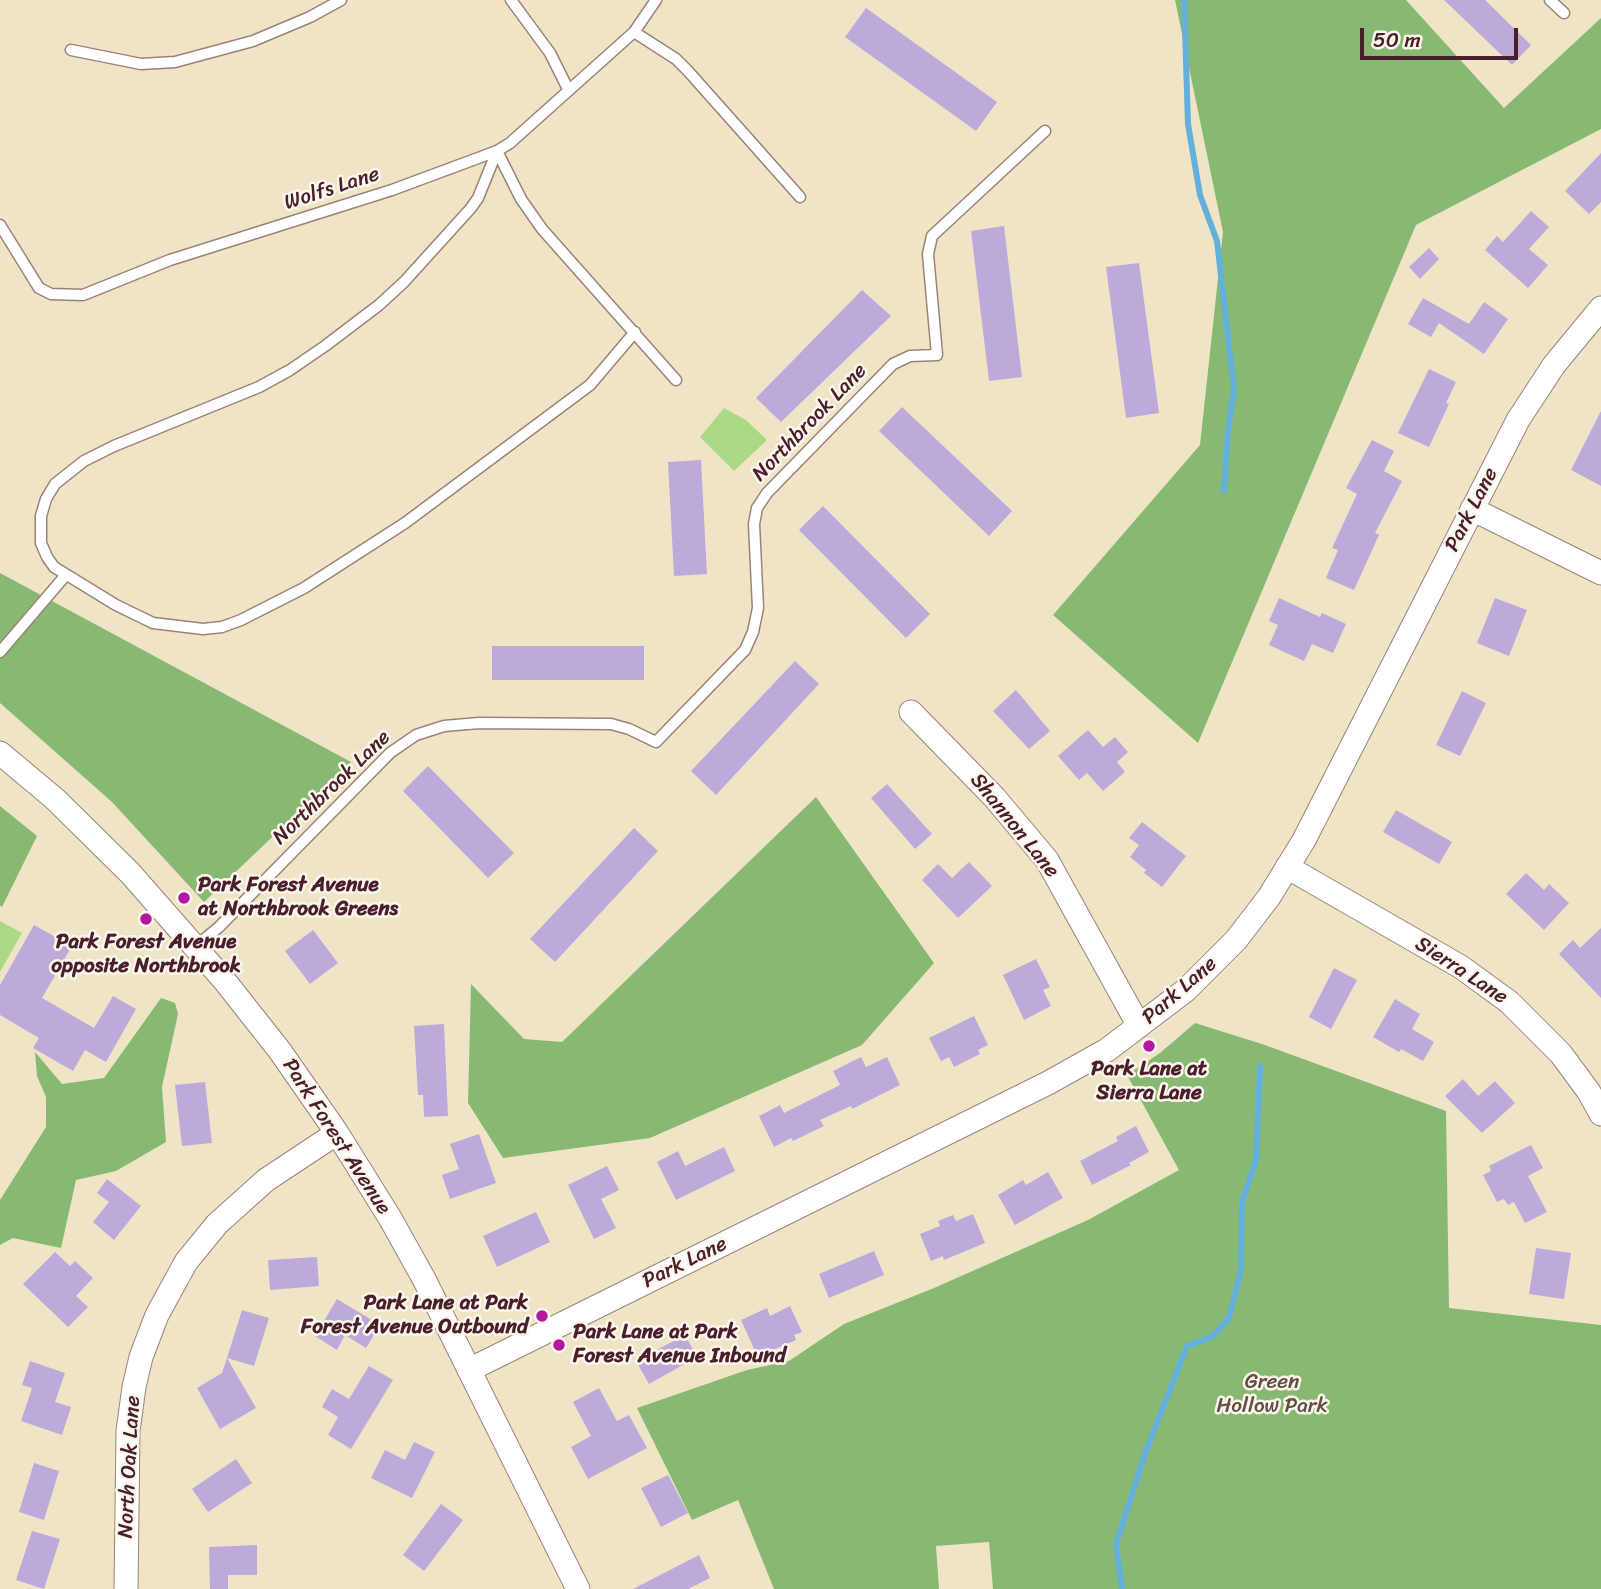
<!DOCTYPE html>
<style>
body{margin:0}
#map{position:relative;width:1601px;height:1589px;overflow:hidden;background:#f0e4c7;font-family:Sriracha,sans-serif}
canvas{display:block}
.scale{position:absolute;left:1360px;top:28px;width:158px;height:32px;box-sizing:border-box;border:4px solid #4a1f2b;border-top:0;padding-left:9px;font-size:21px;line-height:24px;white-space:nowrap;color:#4a1f2b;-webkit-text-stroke:5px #fbf7ec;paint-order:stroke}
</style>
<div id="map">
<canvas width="1601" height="1589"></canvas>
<div class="scale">50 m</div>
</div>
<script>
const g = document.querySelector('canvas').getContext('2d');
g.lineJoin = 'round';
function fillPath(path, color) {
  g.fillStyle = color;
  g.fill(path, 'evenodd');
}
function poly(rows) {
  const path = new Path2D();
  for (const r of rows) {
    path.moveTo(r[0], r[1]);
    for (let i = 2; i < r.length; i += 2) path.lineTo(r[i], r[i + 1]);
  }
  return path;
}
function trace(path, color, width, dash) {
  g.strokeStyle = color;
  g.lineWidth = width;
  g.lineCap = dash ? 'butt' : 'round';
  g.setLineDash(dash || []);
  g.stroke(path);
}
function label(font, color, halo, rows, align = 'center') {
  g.font = font + ' Sriracha,sans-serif';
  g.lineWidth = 5;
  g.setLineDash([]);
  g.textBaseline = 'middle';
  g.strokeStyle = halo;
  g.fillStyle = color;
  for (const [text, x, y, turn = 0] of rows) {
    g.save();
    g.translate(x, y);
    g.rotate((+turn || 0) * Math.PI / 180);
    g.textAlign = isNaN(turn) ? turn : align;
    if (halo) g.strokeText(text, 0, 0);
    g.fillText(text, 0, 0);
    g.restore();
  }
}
fillPath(poly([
 [724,408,746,420,767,440,734,471,700,437],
 [0,921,22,933,0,972]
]), '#abd986');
fillPath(poly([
 [1175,0,1406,0,1504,108,1601,18,1601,129,1416,225,1198,743,1053,615,1200,445,1223,232],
 [0,573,351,762,204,902,112,802,0,703],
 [816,797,934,963,862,1045,650,1138,503,1158,468,1103,471,984,524,1039,562,1042],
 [0,806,37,836,2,907,0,906],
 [161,998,175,1003,178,1014,162,1087,166,1142,116,1171,76,1180,61,1248,13,1238,0,1245,0,1200,46,1127,46,1097,37,1076,35,1052,62,1084,104,1078],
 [1195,1023,1262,1044,1446,1111,1449,1308,1601,1325,1601,1589,993,1589,989,1542,936,1546,939,1589,774,1589,738,1500,692,1520,637,1408,747,1370,789,1361,844,1324,934,1288,1088,1220,1179,1170,1127,1075,1160,1053]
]), '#88b973');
trace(poly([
 [1184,0,1188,124,1200,195,1217,241,1234,389,1228,430,1224,490],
 [1122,1589,1116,1544,1146,1451,1187,1346,1213,1336,1229,1318,1241,1270,1242,1202,1256,1160,1260,1066]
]), '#64b0dd', 6);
fillPath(poly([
 [1444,0,1485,0,1531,45,1512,65],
 [866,8,997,102,976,131,845,37],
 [1601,153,1601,202,1589,214,1565,191],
 [1531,211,1549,227,1529,249,1548,265,1528,288,1485,250,1497,236,1503,242],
 [1004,226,1022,377,989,381,971,231],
 [1429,248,1439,259,1420,279,1409,267],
 [1139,263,1159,413,1126,418,1106,267],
 [862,290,891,316,781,422,756,398],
 [1423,298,1469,324,1484,302,1508,319,1484,354,1439,323,1431,337,1408,324],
 [1429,369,1456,382,1446,403,1449,404,1429,447,1398,433],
 [902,407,1012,511,989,536,879,431],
 [1601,411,1601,486,1571,470],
 [1372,440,1394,451,1384,471,1402,481,1375,533,1379,535,1354,590,1326,578,1338,550,1332,548,1357,494,1346,488],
 [701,460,707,574,674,576,668,462],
 [823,506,930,614,906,638,799,530],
 [1279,598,1320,617,1322,613,1346,624,1333,653,1312,644,1304,661,1269,645,1278,625,1269,621],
 [1495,598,1527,610,1509,656,1477,643],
 [492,646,644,646,644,680,492,680],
 [795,661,819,684,716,795,691,771],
 [1016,690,1050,731,1029,749,993,711],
 [1462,691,1486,703,1460,756,1436,745],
 [1088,730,1103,747,1115,737,1128,752,1117,762,1125,772,1103,791,1087,773,1079,780,1058,756],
 [428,766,514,853,488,878,403,791],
 [887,784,932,834,915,849,871,798],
 [1396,810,1452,842,1439,864,1383,832],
 [1142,822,1186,856,1162,887,1144,873,1146,870,1130,857,1139,845,1129,838],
 [634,828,658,851,555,962,530,939],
 [969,862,992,886,958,918,922,880,938,864,952,878],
 [1526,873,1544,890,1549,884,1569,903,1544,930,1506,894],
 [34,925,72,946,42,998,94,1028,113,996,136,1009,106,1062,85,1050,73,1071,33,1048,39,1038,0,1015,0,985],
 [1601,928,1601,998,1559,954,1573,940,1580,948],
 [313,930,338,963,310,984,285,951],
 [1036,959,1050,987,1043,990,1051,1006,1024,1020,1003,975],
 [1334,968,1357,980,1331,1029,1309,1017],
 [1395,999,1420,1014,1412,1029,1434,1042,1423,1061,1401,1049,1399,1052,1373,1037],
 [974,1016,988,1045,978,1050,980,1054,954,1067,949,1057,941,1061,929,1038],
 [444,1024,448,1116,424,1117,423,1095,418,1095,414,1026],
 [861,1057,866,1067,887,1057,900,1085,852,1109,851,1106,820,1120,824,1126,793,1141,791,1138,774,1147,759,1116,780,1105,784,1113,840,1085,833,1071],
 [1463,1079,1478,1096,1495,1081,1515,1103,1482,1133,1445,1096],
 [205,1082,212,1143,182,1146,175,1085],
 [1136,1126,1149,1152,1129,1163,1131,1165,1092,1185,1080,1161,1118,1141,1116,1137],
 [479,1134,496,1183,450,1199,442,1175,459,1169,450,1144],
 [1531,1145,1543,1168,1528,1176,1547,1212,1525,1223,1514,1202,1508,1205,1504,1199,1497,1202,1483,1175,1491,1171,1489,1166],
 [724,1147,735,1171,676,1200,657,1162,678,1151,685,1166],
 [607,1166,619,1190,601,1199,616,1228,594,1239,568,1185],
 [1048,1172,1063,1198,1015,1225,998,1195,1023,1180,1026,1185],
 [107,1179,141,1206,114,1240,93,1222,109,1202,97,1193],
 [536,1212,550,1242,497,1267,483,1236],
 [973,1214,985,1243,944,1260,943,1256,931,1261,920,1234,940,1226,938,1221,953,1215,956,1221],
 [1536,1248,1571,1253,1564,1299,1529,1294],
 [874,1251,884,1275,829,1298,819,1274],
 [55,1252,70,1266,75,1261,93,1278,76,1296,88,1307,68,1327,23,1284],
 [317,1257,319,1286,270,1290,268,1260],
 [337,1299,380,1325,366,1348,345,1335,337,1350,315,1336],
 [790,1306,802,1332,794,1335,796,1340,764,1354,763,1350,756,1353,741,1320,767,1308,770,1316],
 [242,1310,269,1318,254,1366,227,1358],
 [685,1335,697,1357,649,1384,636,1361],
 [227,1358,256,1408,220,1429,197,1388,222,1373],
 [30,1361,65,1373,55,1402,71,1407,62,1435,21,1421,32,1388,22,1385],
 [369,1366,393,1380,351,1449,328,1435,338,1417,322,1407,332,1389,349,1399],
 [599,1388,617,1421,629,1415,647,1448,588,1479,571,1447,591,1436,573,1402],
 [414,1442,435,1452,412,1498,371,1478,385,1450,405,1460],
 [236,1459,252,1483,208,1512,192,1489],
 [34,1463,59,1471,44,1520,19,1512],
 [668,1475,688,1513,661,1527,641,1488],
 [441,1504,463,1520,424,1571,403,1555],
 [32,1531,60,1539,44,1589,16,1580],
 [257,1545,257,1575,228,1575,228,1589,210,1589,209,1547],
 [699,1555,710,1578,688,1589,633,1589]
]), '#bcabda');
const service = poly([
 [511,0,550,53,568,89],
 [1550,0,1564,13],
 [634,32,676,59,688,71,800,197],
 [71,50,141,64,175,62,253,41,310,17,341,0],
 [497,151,478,198,471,208,404,282,379,305,325,346,290,370,259,387,114,446,84,461,55,484,46,499,41,516,41,543,47,557,54,567,116,605,153,623,203,629,222,627,241,620,304,588,405,523,590,385,635,332],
 [497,151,521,199,542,229,676,380],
 [0,225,39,288,51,294,83,295,170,260,392,190,497,151,510,143,634,32,656,0],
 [0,652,65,576],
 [195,947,219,927,390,753,416,735,444,726,479,723,611,724,629,729,656,742,745,650,753,632,758,608,754,524,757,508,767,493,893,364,910,356,937,355,928,254,932,236,1045,131]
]);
const minor = poly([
 [1472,509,1601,573],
 [911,712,994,797,1047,860,1139,1026],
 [0,753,55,799,130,873,224,980,280,1051,337,1133,390,1218,424,1279,578,1589],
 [1287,867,1461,967,1509,1002,1561,1054,1589,1092,1601,1114],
 [469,1370,1048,1083,1107,1050,1186,990,1236,940,1269,897,1304,840,1518,420,1554,365,1601,308],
 [126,1589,128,1431,134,1387,141,1357,157,1315,186,1262,217,1224,266,1180,337,1133]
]);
trace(service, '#9d8279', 13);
trace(minor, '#9d8279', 25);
trace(service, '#fff', 10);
trace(minor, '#fff', 23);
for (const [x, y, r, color] of [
 [184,898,7,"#b5179e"],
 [146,919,7,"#b5179e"],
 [1149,1046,7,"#b5179e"],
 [542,1316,7,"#b5179e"],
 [559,1345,7,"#b5179e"]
]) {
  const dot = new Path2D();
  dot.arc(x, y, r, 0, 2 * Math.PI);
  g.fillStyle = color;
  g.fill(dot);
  trace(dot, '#fbf7ec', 2.5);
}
label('21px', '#4a1f2b', '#fbf7ec', [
 ["Wolfs Lane",332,189,-18],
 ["Northbrook Lane",810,423,-46],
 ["Park Lane",1472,510,-63],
 ["Northbrook Lane",332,788,-44],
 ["Shannon Lane",1014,826,51],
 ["Sierra Lane",1461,971,33],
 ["Park Lane",1180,991,-41],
 ["Park Forest Avenue",336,1137,57],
 ["Park Lane",685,1263,-26],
 ["North Oak Lane",130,1467,-87]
]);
label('bold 21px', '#4a1f2b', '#fbf7ec', [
 ["Park Forest Avenue",198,886],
 ["at Northbrook Greens",198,910],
 ["Park Forest Avenue",146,943,"center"],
 ["opposite Northbrook",146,967,"center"],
 ["Park Lane at",1149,1070,"center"],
 ["Sierra Lane",1149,1094,"center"],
 ["Park Lane at Park",528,1304,"right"],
 ["Forest Avenue Outbound",528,1328,"right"],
 ["Park Lane at Park",573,1333],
 ["Forest Avenue Inbound",573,1357]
], 'left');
label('21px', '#624e42', '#fbf7ec', [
 ["Green",1272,1383],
 ["Hollow Park",1272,1407]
]);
</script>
